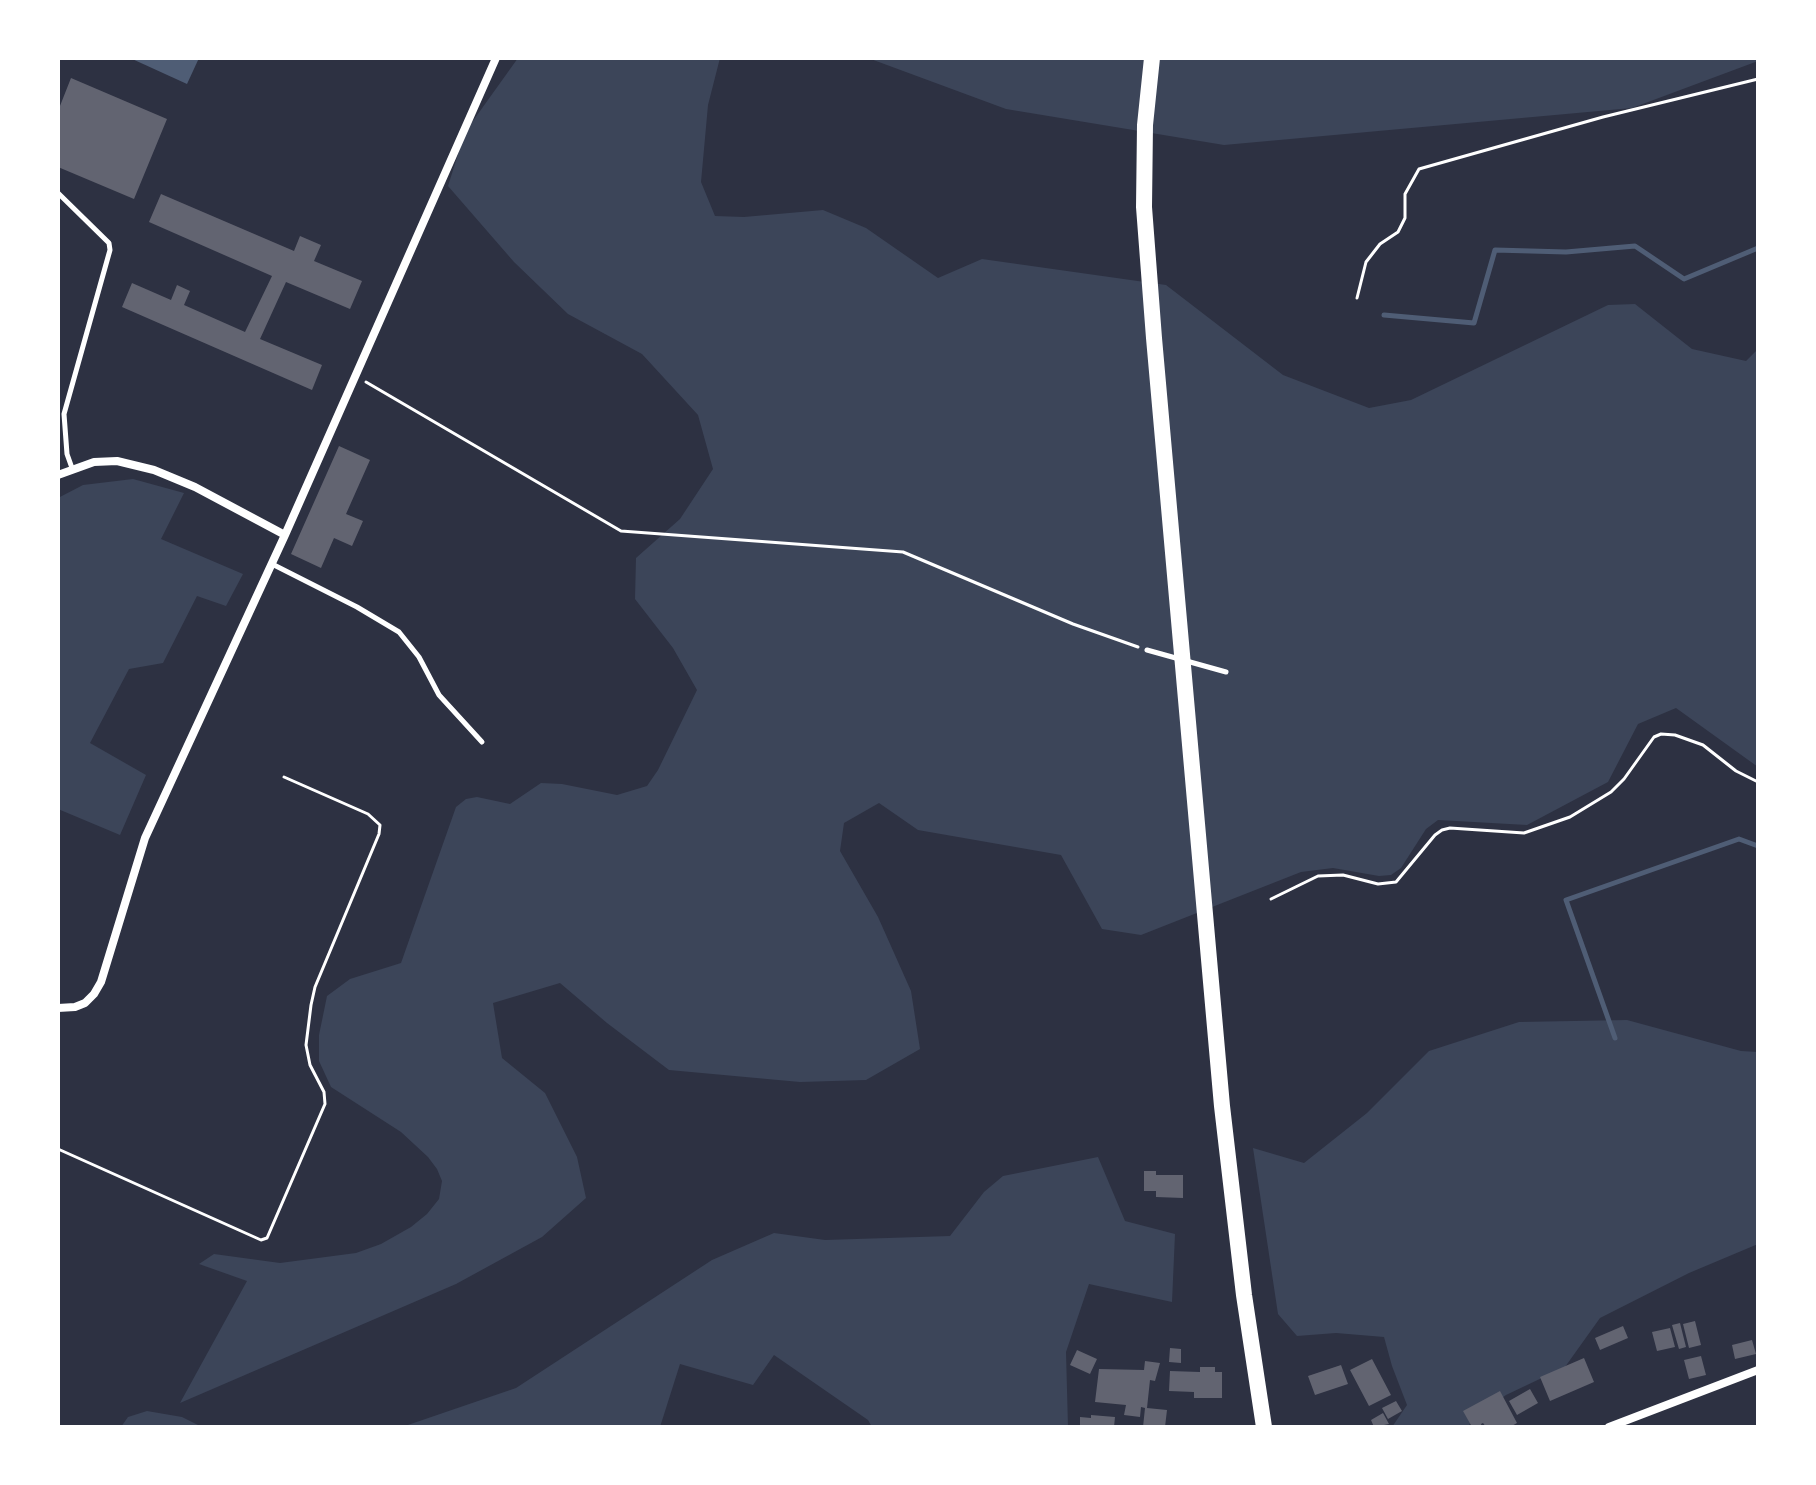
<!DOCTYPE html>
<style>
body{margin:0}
#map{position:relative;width:1816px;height:1485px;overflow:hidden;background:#2d3142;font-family:"DM Sans",sans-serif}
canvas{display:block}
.frame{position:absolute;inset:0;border:60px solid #fff;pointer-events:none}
</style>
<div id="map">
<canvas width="1816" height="1485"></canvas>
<div class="frame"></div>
</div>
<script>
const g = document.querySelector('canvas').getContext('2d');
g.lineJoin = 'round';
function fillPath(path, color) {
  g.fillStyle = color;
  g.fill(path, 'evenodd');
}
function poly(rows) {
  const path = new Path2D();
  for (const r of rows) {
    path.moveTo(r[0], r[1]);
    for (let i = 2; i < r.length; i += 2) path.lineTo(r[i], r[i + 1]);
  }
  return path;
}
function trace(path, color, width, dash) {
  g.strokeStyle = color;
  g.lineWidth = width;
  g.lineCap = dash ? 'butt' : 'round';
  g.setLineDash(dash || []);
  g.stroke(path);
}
fillPath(poly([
 [518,58,720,58,708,105,701,182,715,216,744,217,823,210,866,228,938,278,982,259,1166,285,1283,375,1369,408,1411,400,1608,305,1635,304,1692,349,1746,361,1758,349,1758,767,1676,708,1638,724,1608,782,1527,825,1438,820,1426,829,1401,868,1391,875,1379,876,1333,868,1301,872,1141,935,1102,929,1061,855,918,830,879,803,844,823,840,851,878,917,911,991,920,1049,866,1080,800,1082,669,1070,607,1023,560,983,493,1003,502,1058,545,1093,577,1157,586,1198,542,1237,456,1284,180,1403,247,1281,199,1264,214,1254,280,1263,356,1253,381,1244,411,1227,427,1214,439,1199,442,1181,437,1169,428,1157,401,1132,331,1087,319,1061,319,1035,327,996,350,979,401,963,456,807,466,799,477,797,510,804,541,783,562,784,617,795,647,786,658,770,697,690,673,648,635,599,636,558,680,519,713,469,698,415,642,354,568,314,514,262,448,186,465,132],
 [868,58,1758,58,1758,61,1632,108,1224,145,1006,109],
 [133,479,184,493,161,539,243,574,226,606,197,596,163,663,129,669,90,743,146,775,120,835,58,809,58,498,83,485],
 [1627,1020,1741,1051,1758,1052,1758,1244,1689,1273,1600,1318,1565,1367,1506,1395,1472,1420,1468,1427,1392,1427,1407,1405,1392,1366,1384,1337,1336,1333,1297,1336,1278,1314,1253,1148,1304,1163,1367,1113,1429,1051,1519,1022],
 [1098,1157,1125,1221,1175,1234,1172,1302,1089,1284,1066,1352,1068,1427,872,1427,868,1420,774,1355,753,1385,680,1364,660,1427,402,1427,516,1388,712,1260,774,1233,825,1240,950,1236,984,1192,1003,1176],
 [147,1411,182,1417,202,1427,121,1427,128,1417]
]), '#3c4559');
fillPath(poly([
 [130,58,199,58,187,84]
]), '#4f5d75');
trace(poly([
 [1384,315,1474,323,1495,250,1566,252,1635,246,1684,279,1758,248],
 [1615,1038,1566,900,1739,839,1758,846]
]), '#4f5d75', 5);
fillPath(poly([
 [71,78,167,119,134,199,58,167,58,111],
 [161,194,294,251,300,236,321,245,314,261,362,281,350,309,286,282,260,339,322,365,312,390,122,307,132,283,171,300,177,285,190,291,184,305,245,332,272,276,149,222],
 [339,446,370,460,346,514,363,521,352,546,334,538,321,568,291,554],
 [1144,1171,1156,1171,1156,1175,1183,1175,1183,1198,1156,1197,1156,1191,1144,1191],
 [1695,1321,1701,1345,1689,1348,1683,1324],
 [1680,1323,1686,1347,1679,1349,1672,1325],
 [1623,1326,1628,1338,1600,1350,1595,1338],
 [1670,1328,1675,1347,1657,1351,1652,1332],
 [1752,1340,1756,1354,1735,1359,1732,1345],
 [1170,1348,1181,1349,1181,1363,1169,1362],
 [1077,1350,1097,1359,1090,1374,1070,1365],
 [1701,1356,1706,1375,1689,1379,1684,1360],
 [1584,1358,1594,1382,1550,1401,1540,1377],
 [1372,1359,1391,1395,1369,1406,1350,1370],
 [1145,1361,1160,1363,1155,1381,1150,1380,1147,1408,1167,1410,1165,1427,1143,1427,1145,1408,1141,1407,1140,1417,1124,1415,1126,1405,1095,1402,1099,1369,1144,1370],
 [1341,1365,1348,1384,1315,1395,1308,1376],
 [1200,1367,1215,1367,1215,1372,1222,1372,1222,1398,1194,1398,1194,1392,1169,1391,1170,1371,1200,1372],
 [1530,1389,1538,1403,1517,1415,1509,1401],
 [1500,1391,1517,1423,1510,1427,1486,1427,1483,1423,1481,1424,1482,1427,1472,1427,1463,1411],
 [1396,1401,1402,1411,1388,1419,1382,1408],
 [1383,1413,1389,1424,1374,1427,1371,1420],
 [1091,1415,1115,1417,1114,1427,1080,1427,1080,1417,1091,1418]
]), '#626471');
trace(poly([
 [1357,298,1366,262,1380,244,1398,232,1405,218,1405,194,1419,169,1603,117,1758,79],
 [366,382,621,531,903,552,1073,624,1138,647],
 [1271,899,1318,876,1343,875,1378,884,1396,882,1435,835,1442,830,1450,828,1524,833,1570,817,1611,792,1624,779,1654,737,1661,734,1675,735,1703,745,1736,771,1758,782],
 [58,1149,261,1240,267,1238,325,1104,324,1092,310,1065,306,1045,311,1005,315,987,379,834,380,825,368,814,284,777]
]), '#fff', 3);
trace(poly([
 [58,193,109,243,110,250,64,414,67,454,72,468],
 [272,564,357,607,399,632,419,657,439,695,482,742],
 [1147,650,1226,672]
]), '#fff', 5);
trace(poly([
 [58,475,94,462,117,461,154,470,195,487,285,535],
 [58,1008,75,1007,85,1003,94,994,101,982,145,838,285,535,496,58],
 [1609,1427,1758,1370]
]), '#fff', 8);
trace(poly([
 [1152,58,1145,125,1144,207,1154,338,1222,1106,1244,1295,1264,1427]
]), '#fff', 16);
</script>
